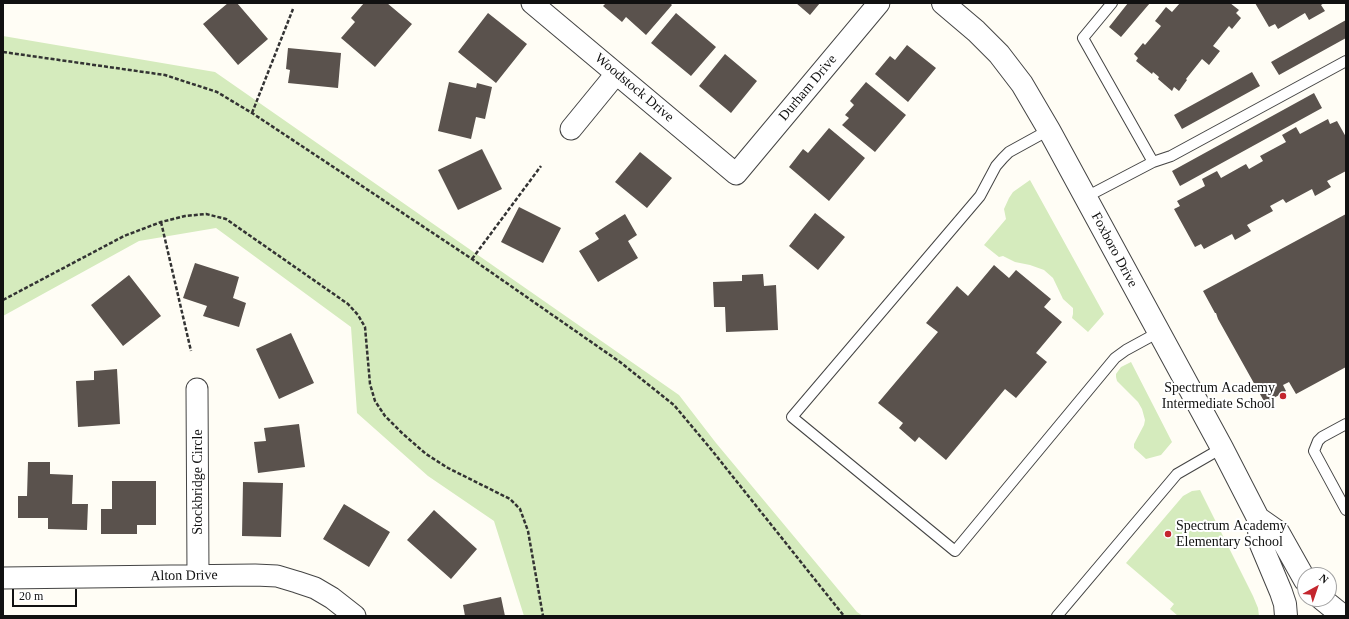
<!DOCTYPE html>
<style>
body{margin:0}
#map{position:relative;width:1349px;height:619px;overflow:hidden;background:#fffdf5;font-family:"Times New Roman",serif}
canvas{display:block}
.frame{position:absolute;inset:0;border:4px solid #111;pointer-events:none}
.north{position:absolute;left:1297px;top:567px;width:40px;height:40px;box-sizing:border-box;background:#fff;border:1px solid #a0a0a0;border-radius:50%;rotate:40deg;font-size:11px;font-weight:700;line-height:16px;text-align:center;color:#111}
.north::after{content:'';display:block;margin:auto;width:14px;height:18px;background:#c4262e;clip-path:polygon(50% 0,100% 100%,50% 72%,0 100%)}
.scale{position:absolute;left:12px;top:589px;width:65px;height:18px;box-sizing:border-box;border:2px solid #111;border-top:0;padding-left:5px;font-size:12px;line-height:14px;white-space:nowrap;color:#111;-webkit-text-stroke:3px #fff;paint-order:stroke}
</style>
<div id="map">
<canvas width="1349" height="619"></canvas>
<div class="frame"></div>
<div class="north">N</div>
<div class="scale">20 m</div>
</div>
<script>
const g = document.querySelector('canvas').getContext('2d');
g.lineJoin = 'round';
function fillPath(path, color) {
  g.fillStyle = color;
  g.fill(path, 'evenodd');
}
function poly(rows) {
  const path = new Path2D();
  for (const r of rows) {
    path.moveTo(r[0], r[1]);
    for (let i = 2; i < r.length; i += 2) path.lineTo(r[i], r[i + 1]);
  }
  return path;
}
function trace(path, color, width, dash) {
  g.strokeStyle = color;
  g.lineWidth = width;
  g.lineCap = dash ? 'butt' : 'round';
  g.setLineDash(dash || []);
  g.stroke(path);
}
function label(font, color, halo, rows, align = 'center') {
  g.font = font + ' "Times New Roman",serif';
  g.lineWidth = 4;
  g.setLineDash([]);
  g.textBaseline = 'middle';
  g.strokeStyle = halo;
  g.fillStyle = color;
  for (const [text, x, y, turn = 0] of rows) {
    g.save();
    g.translate(x, y);
    g.rotate((+turn || 0) * Math.PI / 180);
    g.textAlign = isNaN(turn) ? turn : align;
    if (halo) g.strokeText(text, 0, 0);
    g.fillText(text, 0, 0);
    g.restore();
  }
}
fillPath(poly([
 [3,36,215,72,679,395,716,443,857,612,863,616,524,616,494,521,428,476,357,413,351,327,216,228,139,241,3,316],
 [1030,180,1104,314,1088,332,1072,318,1073,314,1073,308,1063,299,1053,278,1044,270,1030,265,1015,262,1003,256,999,257,984,245,1006,219,1004,209,1009,198,1013,192],
 [1131,362,1172,442,1161,455,1146,459,1134,448,1134,444,1144,425,1145,420,1142,409,1138,402,1117,381,1116,377,1116,374,1121,367],
 [1200,490,1253,596,1258,608,1259,616,1178,616,1170,609,1174,604,1126,563,1183,496,1192,491]
]), '#d5ebbd');
fillPath(poly([
 [228,3,237,3,268,39,238,65,203,24],
 [364,3,387,3,412,24,375,67,341,38,355,22,351,18],
 [606,3,670,3,672,5,646,35,626,17,622,22,603,6],
 [796,3,820,3,810,15],
 [1128,3,1150,3,1121,37,1109,27],
 [1180,3,1230,3,1239,10,1236,13,1241,18,1232,29,1229,26,1213,46,1220,51,1209,65,1202,59,1186,79,1187,80,1179,91,1174,87,1172,91,1158,79,1159,77,1153,72,1152,74,1136,61,1138,58,1134,54,1143,43,1145,45,1161,26,1155,21,1166,7,1172,12],
 [1255,3,1324,3,1321,5,1325,11,1309,20,1305,13,1278,29,1275,24,1269,27],
 [488,13,527,44,496,83,458,52],
 [676,13,716,47,691,76,651,43],
 [1346,20,1346,38,1279,75,1271,62],
 [907,45,936,68,908,102,875,74,890,56,895,60],
 [288,48,341,53,338,88,288,83,290,70,286,69],
 [725,54,757,81,731,113,699,86],
 [1252,72,1260,86,1182,129,1174,115],
 [449,82,476,88,477,83,492,87,485,119,476,117,471,139,438,131],
 [866,82,906,115,875,152,842,125,849,118,845,115,854,105,850,101],
 [1314,93,1322,108,1180,186,1172,171],
 [1328,119,1330,124,1337,121,1346,137,1346,171,1327,181,1331,187,1315,196,1312,189,1286,203,1283,199,1270,206,1273,211,1247,225,1251,231,1235,240,1232,234,1204,249,1201,244,1195,247,1174,209,1180,206,1177,201,1205,186,1202,179,1217,171,1221,178,1246,164,1249,169,1263,161,1260,156,1286,142,1282,135,1296,127,1300,134],
 [829,128,865,158,829,201,789,167,803,149,808,153],
 [482,149,502,189,458,210,438,170],
 [640,152,672,178,647,208,615,182],
 [519,207,561,228,543,263,501,242],
 [815,213,845,237,818,270,789,246],
 [625,214,637,235,628,241,638,258,598,282,579,251,599,239,595,233],
 [1346,214,1346,367,1296,394,1289,382,1283,385,1286,391,1265,403,1218,319,1216,313,1215,313,1203,291],
 [195,263,239,277,233,298,246,303,239,327,203,316,207,306,183,298],
 [994,265,1009,278,1016,270,1051,299,1044,307,1062,322,1036,353,1047,362,1016,398,1005,389,946,460,919,437,915,442,899,428,903,423,878,403,938,332,926,323,957,286,968,296],
 [763,274,764,286,776,285,778,330,726,332,725,307,714,307,713,282,742,281,742,275],
 [129,275,161,316,123,346,91,305],
 [291,333,314,383,279,399,256,349],
 [117,369,120,424,78,427,76,381,94,380,94,371],
 [299,424,305,467,258,473,254,442,266,441,264,428],
 [28,462,50,462,50,474,73,475,72,504,88,504,87,530,48,529,48,518,18,518,18,496,27,496],
 [112,481,156,481,156,525,137,525,137,534,101,534,101,509,112,509],
 [243,482,283,483,281,537,242,536],
 [344,504,390,532,369,567,323,539],
 [434,510,477,549,451,579,407,540],
 [501,597,505,616,465,616,463,605]
]), '#5a524d');
const service = poly([
 [1112,3,1083,38,1153,162],
 [1049,130,1009,152,1003,158,996,166,980,196,792,417,955,551,1115,358,1126,350,1159,332],
 [1086,197,1153,162,1171,156,1346,61],
 [1346,424,1322,437,1318,441,1314,451,1346,510],
 [1057,616,1177,474,1222,448]
]);
const minor = poly([
 [532,3,736,174,879,3],
 [571,129,616,74],
 [197,389,198,575],
 [3,578,255,575,277,576,297,582,315,588,332,598,355,616]
]);
const tertiary = poly([
 [943,3,976,31,999,54,1022,84,1049,130,1222,448,1258,518,1260,542,1281,592,1285,604,1286,616],
 [1258,518,1278,532,1305,580],
 [1322,599,1343,616]
]);
trace(service, '#444', 12);
trace(minor, '#444', 23);
trace(tertiary, '#444', 24);
trace(poly([
 [3,52,165,75,217,92,252,113,472,259,620,362,674,405,710,448,844,616],
 [252,113,293,9],
 [161,222,191,351],
 [472,259,541,166],
 [3,300,124,236,161,222,185,216,206,214,226,219,348,304,358,315,365,327,370,384,375,401,385,416,402,433,426,454,448,468,510,499,520,509,528,531,543,616]
]), '#333', 2.5, [4, 2]);
trace(service, '#fff', 10);
trace(minor, '#fff', 21);
trace(tertiary, '#fff', 22);
for (const [x, y, r, color] of [
 [1283,396,4,"#c4262e"],
 [1168,534,4,"#c4262e"]
]) {
  const dot = new Path2D();
  dot.arc(x, y, r, 0, 2 * Math.PI);
  g.fillStyle = color;
  g.fill(dot);
  trace(dot, '#fff', 1.5);
}
label('14px', '#111', '#fff', [
 ["Woodstock Drive",634,88,40],
 ["Durham Drive",808,88,-50],
 ["Foxboro Drive",1114,250,62],
 ["Stockbridge Circle",198,482,-90],
 ["Alton Drive",184,576,-1]
]);
label('14px', '#111', '#fff', [
 ["Spectrum Academy",1275,388],
 ["Intermediate School",1275,404],
 ["Spectrum Academy",1176,526,"left"],
 ["Elementary School",1176,542,"left"]
], 'right');
</script>
